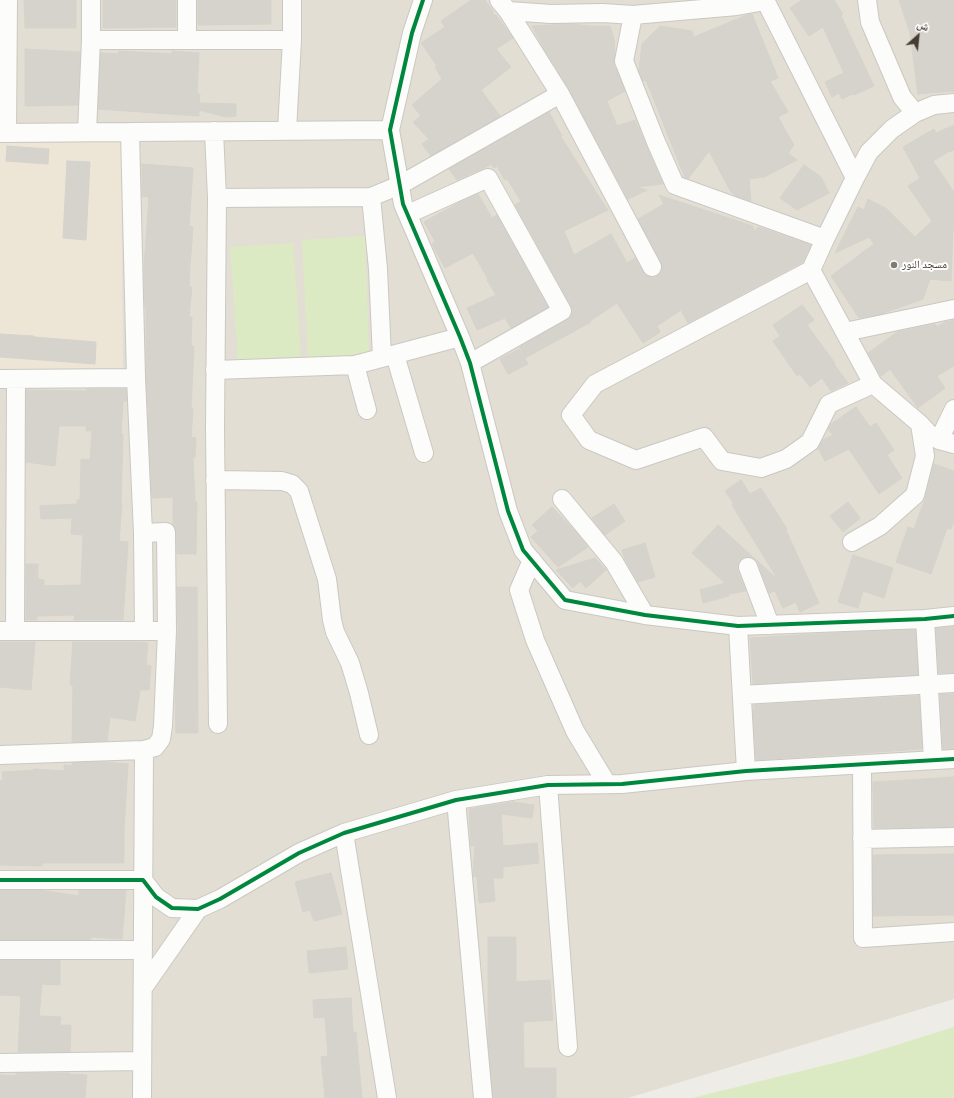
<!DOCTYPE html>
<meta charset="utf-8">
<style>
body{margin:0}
#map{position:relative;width:954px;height:1098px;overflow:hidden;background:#eeece6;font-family:"Public Sans","Noto Naskh Arabic",sans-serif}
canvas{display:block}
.north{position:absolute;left:898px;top:16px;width:40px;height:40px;-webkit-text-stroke:3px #fff;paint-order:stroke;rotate:27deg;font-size:11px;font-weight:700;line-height:16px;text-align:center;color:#433c33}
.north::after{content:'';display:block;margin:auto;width:14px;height:18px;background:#433c33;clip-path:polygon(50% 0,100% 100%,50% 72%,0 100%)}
</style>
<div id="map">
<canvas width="954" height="1098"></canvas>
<div class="north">ش</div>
</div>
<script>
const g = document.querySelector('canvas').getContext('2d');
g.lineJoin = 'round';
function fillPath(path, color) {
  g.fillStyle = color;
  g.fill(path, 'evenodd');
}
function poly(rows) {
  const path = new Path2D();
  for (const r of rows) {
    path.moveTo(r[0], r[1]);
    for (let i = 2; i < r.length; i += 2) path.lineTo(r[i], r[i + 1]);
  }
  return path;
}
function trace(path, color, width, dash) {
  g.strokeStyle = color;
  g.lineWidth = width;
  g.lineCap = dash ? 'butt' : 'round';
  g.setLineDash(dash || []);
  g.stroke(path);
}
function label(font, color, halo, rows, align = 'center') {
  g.font = font + ' "Public Sans","Noto Naskh Arabic",sans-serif';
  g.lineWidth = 4;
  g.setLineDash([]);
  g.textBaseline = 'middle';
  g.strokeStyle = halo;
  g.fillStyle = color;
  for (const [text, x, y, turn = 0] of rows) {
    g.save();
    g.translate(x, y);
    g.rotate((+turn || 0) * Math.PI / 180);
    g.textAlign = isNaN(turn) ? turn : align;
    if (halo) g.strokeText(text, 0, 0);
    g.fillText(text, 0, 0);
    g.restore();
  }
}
fillPath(poly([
 [0,0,954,0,954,999,628,1098,0,1098]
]), '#e3ded3');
fillPath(poly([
 [121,142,123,374,0,374,0,143]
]), '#ede6d7');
fillPath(poly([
 [365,236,369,354,308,358,302,240],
 [293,243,301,356,238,360,230,247],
 [954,1027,954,1098,692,1098,858,1057]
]), '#dceac4');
const building = poly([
 [24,0,76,0,76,28,25,28,24,0],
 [103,0,176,0,176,27,103,28,103,0],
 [198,0,271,0,271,24,198,25,198,0],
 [471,0,485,0,493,11,493,15,496,15,513,38,496,49,511,67,481,90,500,116,431,156,422,144,429,139,413,122,421,116,412,105,442,79,435,67,437,66,421,43,445,27,441,21,471,0],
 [802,0,834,0,843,14,841,16,874,86,854,95,853,94,842,99,839,93,832,97,825,82,844,73,823,27,809,36,790,8,802,0],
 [899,0,954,0,954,91,918,94,910,33,899,0],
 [752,14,778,78,770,81,788,112,778,117,794,145,788,153,797,160,764,177,749,179,751,201,736,196,731,192,709,151,688,179,685,178,646,80,643,81,639,71,642,44,660,26,692,31,694,37,747,15,752,14],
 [570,24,590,26,610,26,614,39,615,52,614,59,614,65,625,91,607,101,617,126,635,120,639,129,663,184,636,187,647,190,628,199,569,89,543,47,532,26,570,24],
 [25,49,80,52,78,105,25,106,25,49],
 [119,51,172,54,172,51,199,53,197,94,200,94,199,103,236,104,236,116,226,117,199,110,199,116,98,109,101,53,118,54,119,51],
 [549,112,562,136,561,137,596,192,608,210,564,231,574,255,611,234,627,263,635,258,643,272,646,276,652,277,657,276,661,272,662,267,661,262,638,219,664,204,659,195,753,226,754,232,758,227,811,245,803,262,688,323,681,310,657,326,660,332,643,343,617,303,590,321,591,322,525,358,520,347,567,320,571,316,572,312,571,306,515,205,521,201,507,179,505,180,497,166,494,168,491,164,484,168,457,180,449,169,549,112],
 [954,125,954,150,948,152,933,161,954,192,954,231,953,230,951,281,930,279,923,299,881,314,859,318,831,276,874,244,869,237,835,253,858,207,864,210,868,199,887,209,915,237,932,221,908,186,920,178,903,147,934,129,936,133,954,125],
 [7,146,49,149,48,164,6,161,7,146],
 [67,161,90,162,86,240,63,238,67,161],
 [142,164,193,168,189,226,193,227,190,266,189,287,192,287,189,317,192,317,191,346,194,346,191,409,193,409,191,437,196,438,195,457,193,457,195,502,197,502,196,554,177,554,176,532,175,527,173,524,173,497,152,498,148,420,149,408,148,408,146,378,146,307,145,307,144,268,149,197,142,196,142,164],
 [804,165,821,177,829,193,797,210,780,198,804,165],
 [478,194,492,218,497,215,548,307,511,328,505,318,477,330,467,308,496,295,487,280,488,279,473,253,445,268,432,244,435,241,424,222,462,201,478,194],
 [802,305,814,320,807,325,835,363,834,364,848,383,831,391,822,378,810,387,800,374,797,376,773,341,780,336,773,325,802,305],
 [954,320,954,366,937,376,945,388,918,408,890,369,881,376,868,353,897,332,935,324,937,327,945,322,954,320],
 [0,334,34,336,34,337,96,342,95,364,0,357,0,334],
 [519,349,528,364,508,374,500,359,519,349],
 [87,389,126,389,127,401,123,401,121,434,123,434,121,503,122,503,119,541,128,542,123,620,74,620,75,615,37,616,37,620,26,620,26,564,38,564,38,579,44,580,44,586,81,585,83,535,71,534,72,518,41,519,40,506,77,504,77,500,80,500,81,459,90,460,92,431,86,431,87,426,59,426,55,466,26,462,26,390,87,391,87,389],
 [856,407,870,427,876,423,894,450,887,455,902,478,879,494,849,449,825,461,818,448,823,440,833,435,828,429,831,424,856,407],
 [934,464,954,471,954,521,951,529,947,528,931,574,896,562,908,527,914,529,925,499,934,464],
 [741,480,750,494,761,488,787,529,786,530,819,603,800,612,796,602,783,608,775,591,769,593,758,563,754,559,749,557,745,557,740,560,738,566,738,571,746,591,728,594,729,596,703,603,700,590,725,583,692,553,718,525,776,578,777,578,732,505,734,504,725,491,741,480],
 [848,502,860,518,843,532,830,516,848,502],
 [614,504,625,521,605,535,592,518,614,504],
 [552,507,574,530,588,547,558,567,531,537,538,531,532,525,552,507],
 [645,543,655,577,638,582,625,559,622,550,645,543],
 [853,555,893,568,884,598,863,591,858,608,838,602,853,555],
 [595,558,606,570,586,588,580,581,573,588,556,570,595,558],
 [177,587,197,587,198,733,176,733,175,688,178,631,177,587],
 [954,627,954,673,939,673,936,628,954,627],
 [915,630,918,675,753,684,750,638,834,633,915,630],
 [0,642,35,642,31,690,0,687,0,642],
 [73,642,134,642,148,643,146,665,151,666,149,690,140,690,135,721,110,717,107,741,72,742,73,685,70,685,73,642],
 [940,694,954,694,954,749,943,749,940,694],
 [919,696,922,749,756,760,753,710,754,710,754,705,919,696],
 [105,762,128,764,124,829,124,863,42,863,42,866,0,865,0,781,3,780,2,772,34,770,34,769,64,771,64,765,72,766,72,763,105,762],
 [954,777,954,827,874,828,873,782,954,777],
 [512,802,534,805,532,818,501,814,503,846,537,843,539,863,503,867,503,878,493,878,495,901,479,903,477,877,473,876,475,846,471,846,469,809,512,802],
 [954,854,954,915,873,916,873,855,954,854],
 [331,873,342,914,314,921,310,910,303,912,295,882,331,873],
 [0,890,39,890,79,896,79,890,126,890,122,939,91,937,91,940,0,940,0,890],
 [488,937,516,937,516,982,550,980,553,1020,523,1022,524,1068,556,1068,556,1098,493,1098,488,1040,488,937],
 [346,947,348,969,309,973,307,951,346,947],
 [0,960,60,960,60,985,42,984,39,1016,61,1017,60,1025,71,1025,70,1052,18,1052,21,996,0,995,0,960],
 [351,998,353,1032,356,1032,362,1098,325,1098,321,1057,328,1056,325,1017,314,1018,313,1000,351,998],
 [16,1073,69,1073,69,1074,87,1075,85,1098,0,1098,0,1075,16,1076,16,1073]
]);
fillPath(building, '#d6d3cd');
trace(building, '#d6d3cc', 1);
const minor = poly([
 [187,0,187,40],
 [423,0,412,33,390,130,403,204,460,337,470,363,508,511,523,550,565,600,645,615,738,626,925,619,954,616],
 [499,0,508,11,551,14,603,13,633,15,737,6,765,1],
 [765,0,855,178,825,239,811,270,873,384,920,424,930,435,939,440,954,444],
 [508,11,560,94,652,267],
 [633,15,624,61,656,142,675,185,825,239],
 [91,40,292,40],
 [915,113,934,105,954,103],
 [287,130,292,40,292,0],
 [214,131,217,198,215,428,218,724],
 [87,132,91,40,91,0],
 [0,133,390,130],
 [7,133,8,0],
 [855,178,869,152,892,129,915,113,902,97,870,22,867,0],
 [371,197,378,269,382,358],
 [217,198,371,197,400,185,560,94],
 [408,214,488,178,562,311,470,363],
 [811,270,595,384,571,415,589,440,636,460,704,437,722,461,761,468,786,459,810,442,829,404,873,384],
 [845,332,954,309],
 [395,355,424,453],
 [215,370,355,365],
 [0,379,136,378],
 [367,410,355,365,460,337],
 [939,440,954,409],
 [215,480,282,481,292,484,299,491,327,579,332,620,335,632,350,663,359,693,369,735],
 [562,499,614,562,645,615],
 [143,533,144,631],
 [852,542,880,526,915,495,925,456,920,424],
 [532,560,519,590,535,640,575,731,607,784],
 [748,567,770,625],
 [925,619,933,760],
 [738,626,746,771],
 [0,631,167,631],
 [15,631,16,379],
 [742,695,954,683],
 [0,755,144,750,155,747,161,739,163,726,167,631,166,532,143,533,136,378,130,132],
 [862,765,863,938,954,932],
 [548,785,568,1047],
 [456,800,483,1098],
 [344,833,387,1098],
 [862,839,954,837],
 [0,880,143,880,156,897,172,908,198,909,220,899,299,853,344,833,456,800,548,785,622,784,746,771,954,759],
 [0,950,143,950],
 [143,988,198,909],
 [0,1063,142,1061],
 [142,1098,144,750]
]);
trace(minor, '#cac8c2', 20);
trace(minor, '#fcfcfb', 18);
trace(poly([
 [423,0,412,33,390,130,403,204,460,337,470,363,508,511,523,550,565,600,645,615,738,626,925,619,954,616],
 [0,880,143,880,156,897,172,908,198,909,220,899,299,853,344,833,456,800,548,785,622,784,746,771,954,759]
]), '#00873e', 4);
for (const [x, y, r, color] of [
 [894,265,4,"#7f7a72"]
]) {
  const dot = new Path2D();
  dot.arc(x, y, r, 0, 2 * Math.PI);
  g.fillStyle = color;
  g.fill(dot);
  trace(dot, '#fff', 1.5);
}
label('11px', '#433c33', '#fff', [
 ["مسجد النور",902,265]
], 'left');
</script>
